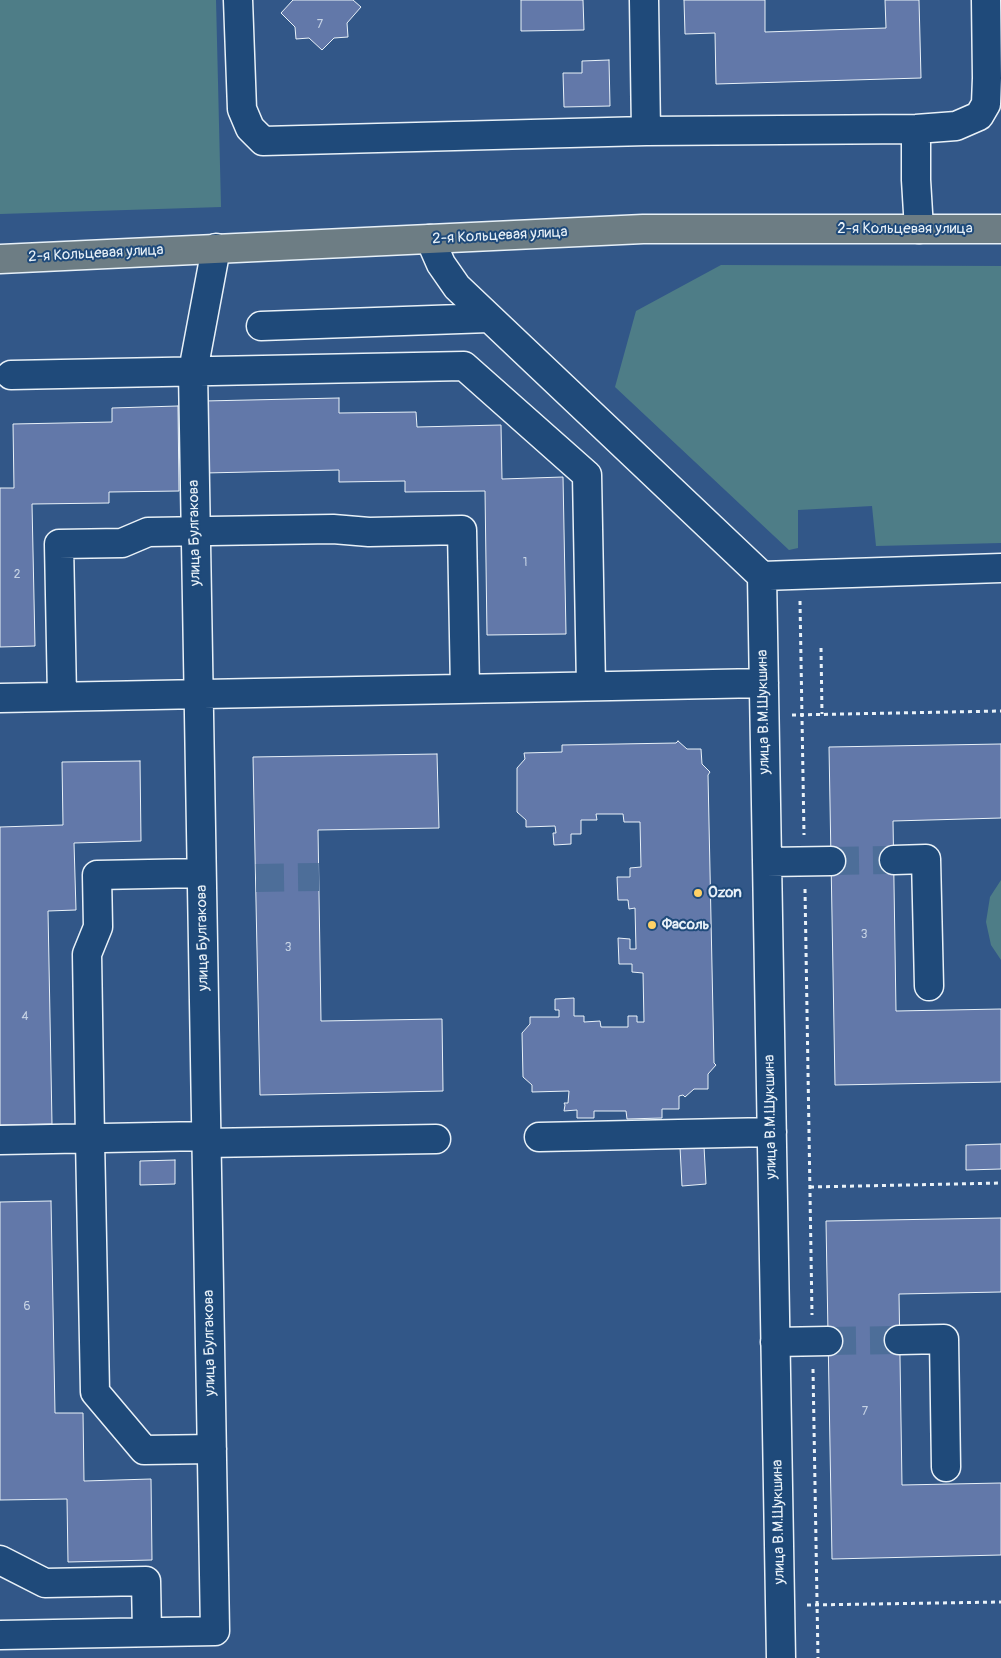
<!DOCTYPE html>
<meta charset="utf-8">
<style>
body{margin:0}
canvas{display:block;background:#325788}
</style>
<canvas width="1001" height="1658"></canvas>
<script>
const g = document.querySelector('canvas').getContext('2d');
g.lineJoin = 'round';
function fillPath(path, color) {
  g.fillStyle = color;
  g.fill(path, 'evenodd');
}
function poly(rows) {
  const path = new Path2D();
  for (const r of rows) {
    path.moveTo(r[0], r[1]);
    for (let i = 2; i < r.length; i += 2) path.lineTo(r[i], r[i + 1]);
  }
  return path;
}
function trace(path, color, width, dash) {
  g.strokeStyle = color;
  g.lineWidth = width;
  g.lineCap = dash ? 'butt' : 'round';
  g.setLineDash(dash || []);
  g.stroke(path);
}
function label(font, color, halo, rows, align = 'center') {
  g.font = font + ' Pangolin,sans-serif';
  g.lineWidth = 4;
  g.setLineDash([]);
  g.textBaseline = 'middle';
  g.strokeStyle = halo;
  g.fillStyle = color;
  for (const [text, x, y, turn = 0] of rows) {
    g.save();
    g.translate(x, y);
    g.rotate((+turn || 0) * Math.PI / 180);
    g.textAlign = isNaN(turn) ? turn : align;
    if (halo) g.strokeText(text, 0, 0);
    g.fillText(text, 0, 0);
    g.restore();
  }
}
fillPath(poly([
 [0,0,216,0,221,207,0,214],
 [721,265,1001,266,1001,543,876,546,872,506,798,510,798,548,789,550,615,387,636,311],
 [1001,880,1001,960,991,945,986,922,990,897]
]), '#4e7d87');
const building = poly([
 [293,0,353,0,361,7,347,23,348,37,334,38,322,50,309,38,296,39,295,27,281,13,293,0],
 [521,0,583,0,584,30,521,31,521,0],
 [684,0,765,0,765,32,886,28,885,0,919,0,921,78,716,84,715,33,685,34,684,0],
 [609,60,610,106,564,107,563,73,582,73,582,61,609,60],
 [339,398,339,413,416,412,417,427,501,425,502,479,563,477,566,634,487,635,485,491,405,492,405,481,339,482,339,470,205,473,204,401,339,398],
 [178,406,179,491,109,492,109,503,32,504,35,646,0,647,0,488,14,488,13,424,112,422,112,408,178,406],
 [678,741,687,749,701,749,702,764,710,772,708,775,714,1063,716,1065,708,1074,708,1089,694,1089,685,1097,683,1095,679,1096,679,1109,662,1109,662,1118,627,1119,626,1111,594,1111,594,1118,577,1118,577,1110,564,1111,565,1105,564,1103,568,1103,569,1091,532,1092,532,1085,523,1077,522,1033,530,1024,530,1017,559,1017,559,1010,555,1010,555,999,574,998,574,1016,584,1016,584,1022,600,1021,601,1027,628,1027,628,1016,637,1016,637,1022,644,1022,643,973,632,972,632,964,619,964,618,938,630,939,630,949,636,949,635,908,629,909,628,900,618,900,617,877,630,877,630,868,641,867,640,822,624,822,623,814,596,814,597,820,581,820,581,834,571,834,571,844,554,845,553,833,556,833,555,826,526,827,526,820,517,812,517,768,525,759,524,753,562,752,562,745,676,743,678,741],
 [1001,744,1001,818,893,821,896,1011,1001,1009,1001,1082,835,1085,829,747,1001,744],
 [437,754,439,828,318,830,321,1021,442,1019,443,1091,260,1095,253,757,437,754],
 [140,761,141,841,74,843,76,910,48,911,52,1124,0,1125,0,827,63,825,62,762,140,761],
 [1001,1144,1001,1169,966,1170,966,1145,1001,1144],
 [704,1146,706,1184,682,1186,680,1147,704,1146],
 [175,1160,175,1184,140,1185,140,1161,175,1160],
 [51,1201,55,1413,83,1413,84,1481,151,1479,152,1560,68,1562,67,1499,0,1500,0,1202,51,1201],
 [1001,1218,1001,1292,899,1294,902,1485,1001,1483,1001,1555,832,1559,826,1221,1001,1218]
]);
fillPath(building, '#6278a9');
trace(building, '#e8f1f8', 1);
trace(poly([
 [831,861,894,860],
 [256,878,319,877],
 [828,1341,899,1340]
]), '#4d6e99', 28, [28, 14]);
const minor = poly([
 [238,0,242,109,250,128,263,141,646,131,916,129,956,126,979,116,986,104,987,78,986,0],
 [644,0,646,131],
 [916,129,916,180,919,229],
 [430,239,441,264,457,287,762,576,1001,568],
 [261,326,489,318],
 [11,375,464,366,587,475,591,686],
 [762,576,781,1658],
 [62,696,59,544,122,543,148,532,333,529,369,532,462,530,465,689],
 [0,698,764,683],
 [894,860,926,859,929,986],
 [767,862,831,861],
 [201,873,97,875,98,927,87,954,90,1139,95,1392,144,1450,212,1449],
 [539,1137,772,1132],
 [0,1140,206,1136],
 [206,1143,436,1139],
 [899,1340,944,1339,946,1467],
 [775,1342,828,1341],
 [0,1560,45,1583,146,1581,147,1632],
 [0,1635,215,1631,193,371,216,248]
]);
const major = poly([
 [0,259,643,229,1001,229]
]);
trace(minor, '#e8f1f8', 31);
trace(major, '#e8f1f8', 31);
trace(poly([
 [800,601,804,835],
 [821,648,822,714],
 [792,715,1001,711],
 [805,889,812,1315],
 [810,1187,1001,1183],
 [813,1369,818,1658],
 [807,1605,1001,1602]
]), '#e8f1f8', 3, [4, 4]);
trace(minor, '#1f4a7a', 28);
trace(major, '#6d7d84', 28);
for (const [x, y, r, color] of [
 [698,893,5,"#ffd166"],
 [652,925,5,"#ffd166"]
]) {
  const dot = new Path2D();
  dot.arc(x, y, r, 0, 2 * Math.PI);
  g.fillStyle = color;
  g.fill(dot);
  trace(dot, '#1f4a7a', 2);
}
label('12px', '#c6d3e4', null, [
 ["7",320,25],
 ["1",525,563],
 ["2",17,575],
 ["3",864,935],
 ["3",288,948],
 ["4",25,1017],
 ["6",27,1307],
 ["7",865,1412]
]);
label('15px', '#e8f1f8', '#1f4a7a', [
 ["2-я Кольцевая улица",905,229],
 ["2-я Кольцевая улица",500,236,-3],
 ["2-я Кольцевая улица",96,254,-3],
 ["улица Булгакова",195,533,-91],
 ["улица В.М.Шукшина",764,712,-91],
 ["улица Булгакова",203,938,-91],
 ["улица В.М.Шукшина",771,1117,-91],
 ["улица Булгакова",210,1343,-91],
 ["улица В.М.Шукшина",779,1522,-91]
]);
label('bold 15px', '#e8f1f8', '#1f4a7a', [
 ["Ozon",708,893],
 ["Фасоль",662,925]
], 'left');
</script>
